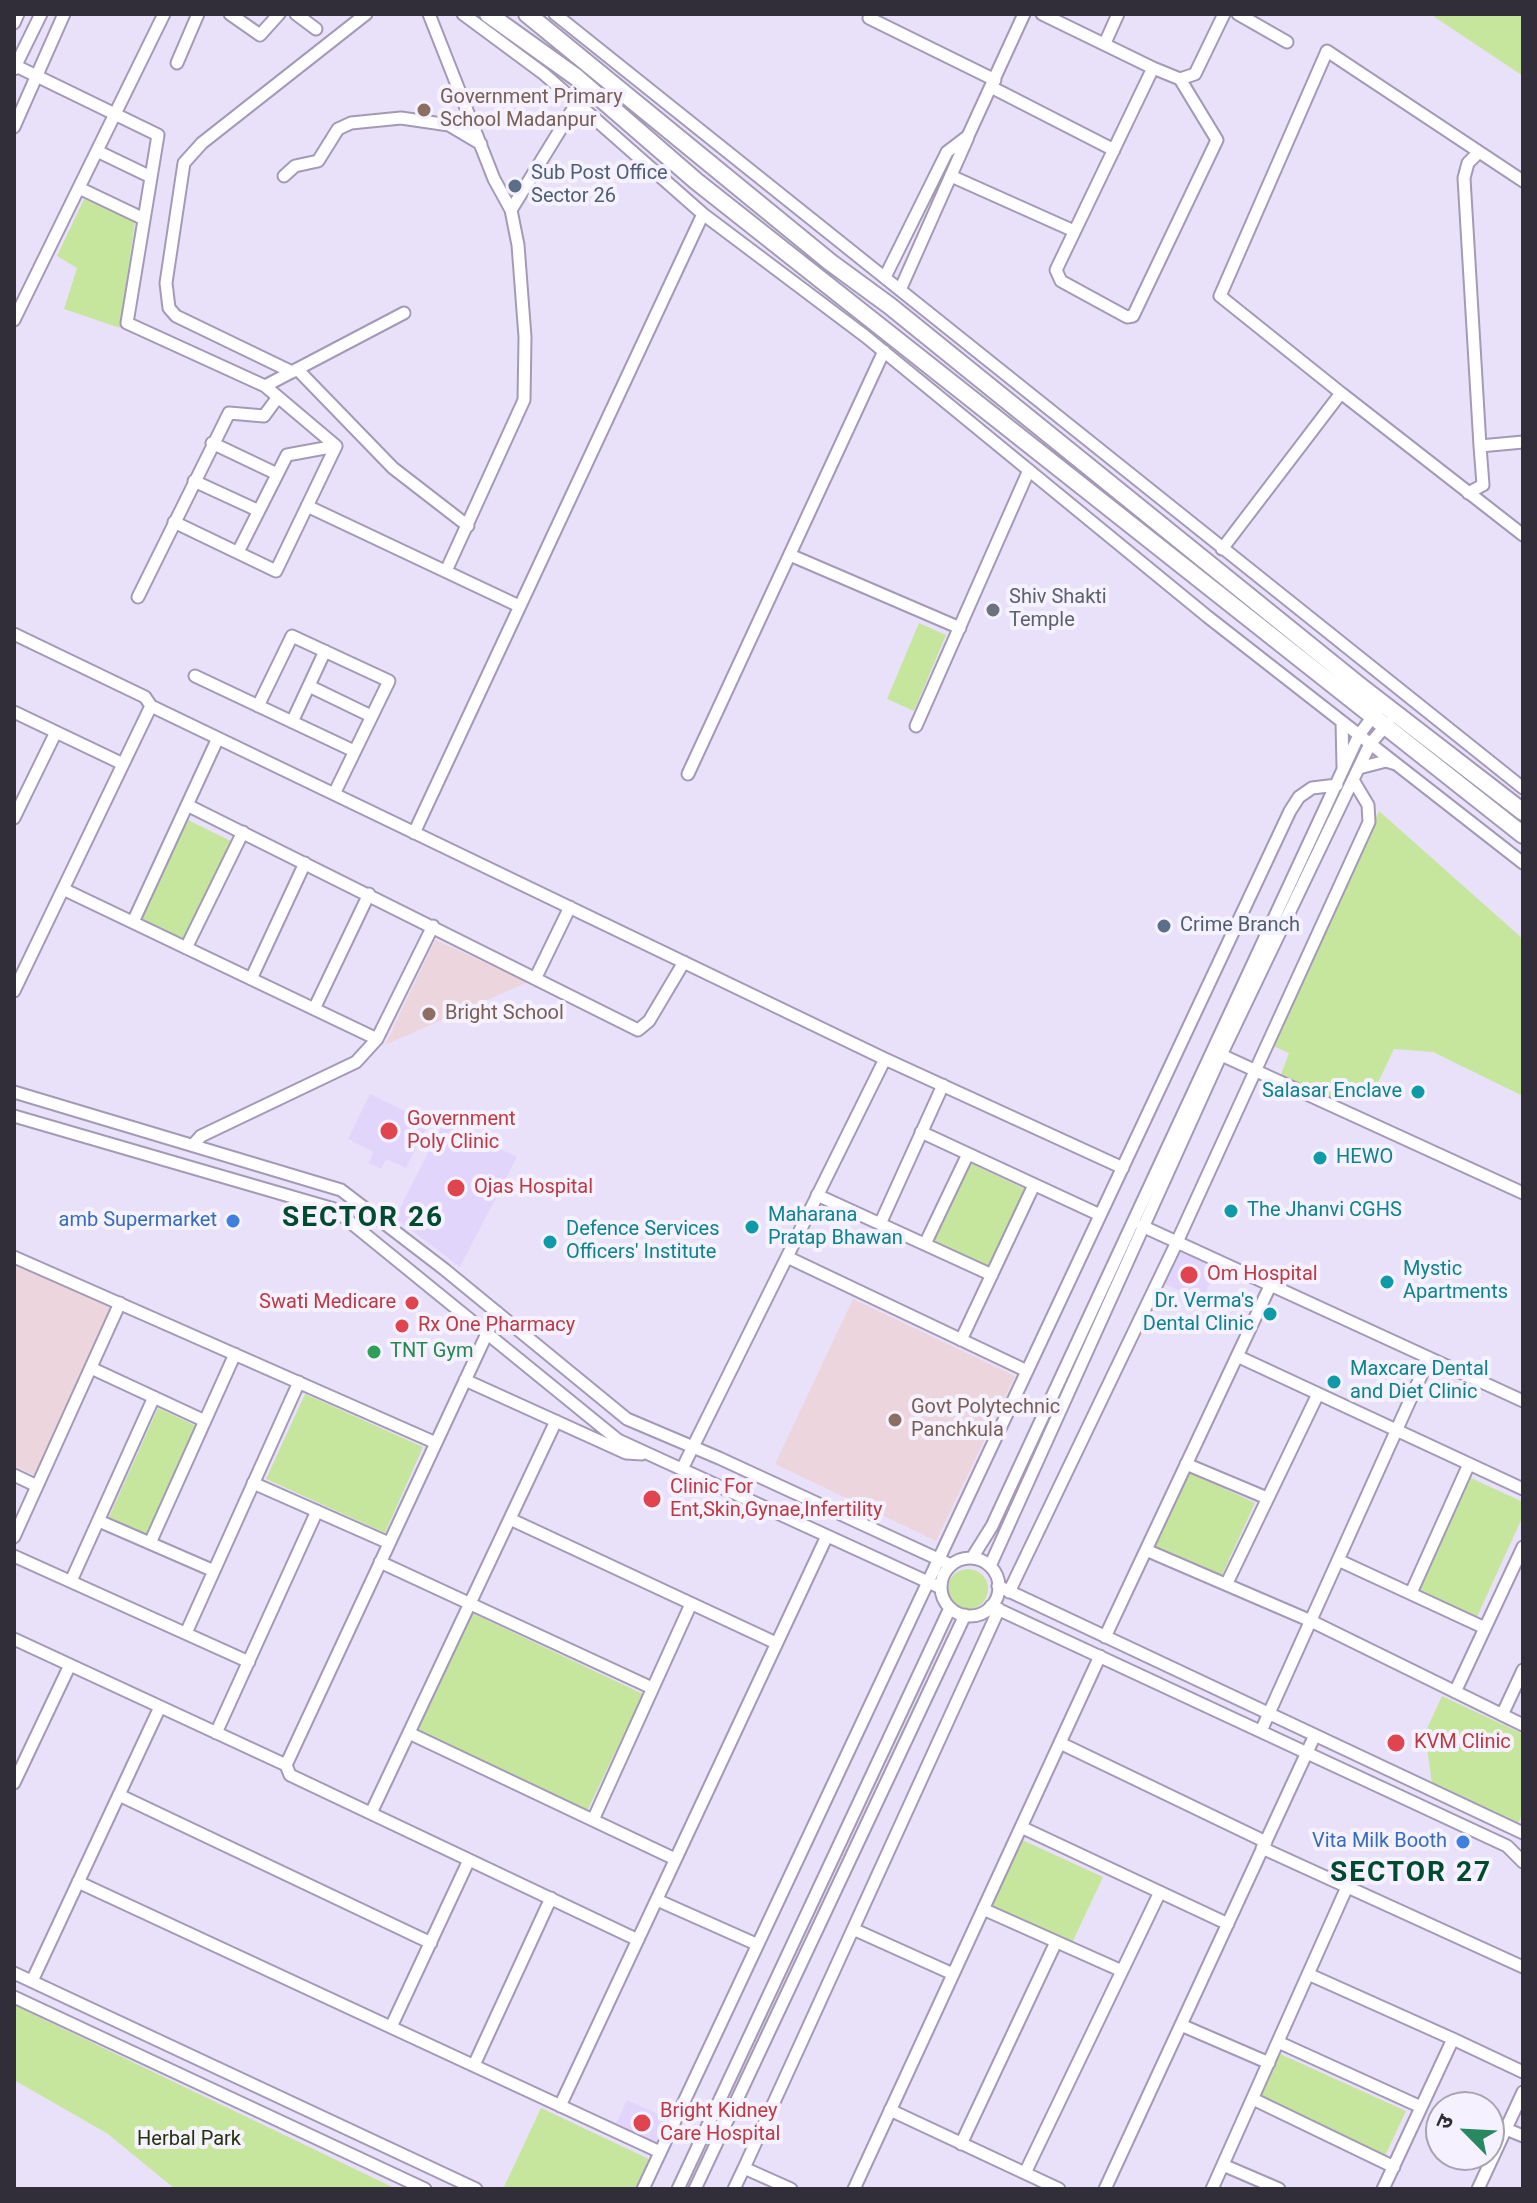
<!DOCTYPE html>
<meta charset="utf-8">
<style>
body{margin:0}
#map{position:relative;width:1537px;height:2203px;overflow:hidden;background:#e9e1fa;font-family:Roboto,"Noto Sans Devanagari",sans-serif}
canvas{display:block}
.frame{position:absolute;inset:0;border:16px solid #312d39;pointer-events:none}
.north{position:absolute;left:1425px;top:2091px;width:80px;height:80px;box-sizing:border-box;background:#f5f1fe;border:2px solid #a7a3af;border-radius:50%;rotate:294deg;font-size:22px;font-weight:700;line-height:32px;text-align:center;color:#312d39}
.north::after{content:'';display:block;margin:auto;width:28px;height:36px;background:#278861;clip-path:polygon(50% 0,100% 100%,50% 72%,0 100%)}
</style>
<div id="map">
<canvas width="1537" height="2203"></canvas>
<div class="frame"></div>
<div class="north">उ</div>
</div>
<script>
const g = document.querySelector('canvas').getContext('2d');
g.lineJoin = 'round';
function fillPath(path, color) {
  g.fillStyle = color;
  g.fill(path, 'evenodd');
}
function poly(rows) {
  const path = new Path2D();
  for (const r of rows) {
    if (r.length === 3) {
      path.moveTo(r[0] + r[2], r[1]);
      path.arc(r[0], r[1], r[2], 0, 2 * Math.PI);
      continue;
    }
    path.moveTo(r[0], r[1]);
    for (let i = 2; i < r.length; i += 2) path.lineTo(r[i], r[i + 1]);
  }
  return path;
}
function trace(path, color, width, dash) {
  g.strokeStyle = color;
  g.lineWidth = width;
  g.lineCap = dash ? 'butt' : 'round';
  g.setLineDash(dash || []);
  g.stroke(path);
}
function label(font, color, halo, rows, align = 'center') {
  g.font = font + ' Roboto,sans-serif';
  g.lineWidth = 8;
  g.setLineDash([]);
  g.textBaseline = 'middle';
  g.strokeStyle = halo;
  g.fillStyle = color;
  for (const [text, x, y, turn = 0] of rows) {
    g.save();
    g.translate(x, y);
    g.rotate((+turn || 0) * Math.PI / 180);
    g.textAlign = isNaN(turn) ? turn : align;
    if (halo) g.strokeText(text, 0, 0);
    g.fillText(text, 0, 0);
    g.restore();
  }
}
fillPath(poly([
 [370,1094,429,1123,406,1168,386,1159,381,1169,369,1163,373,1152,348,1139],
 [444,1121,517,1157,460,1267,395,1218],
 [1177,1249,1217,1267,1202,1301,1162,1283],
 [627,2100,669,2119,657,2146,615,2126]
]), '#e2d5fb');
fillPath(poly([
 [435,940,528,982,385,1045],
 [14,1261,111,1305,34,1475,14,1466],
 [853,1299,1015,1376,936,1541,775,1464]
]), '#edd5de');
fillPath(poly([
 [1430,14,1523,14,1523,76],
 [84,199,135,222,120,328,64,309,77,268,57,256],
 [919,623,946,635,914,711,887,699],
 [1379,811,1523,939,1523,1096,1433,1052,1394,1049,1373,1093,1343,1079,1332,1101,1280,1077,1289,1053,1271,1045],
 [188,820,233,842,184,943,139,922],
 [970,1163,1027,1190,990,1269,933,1243],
 [305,1394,423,1447,385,1533,266,1479],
 [158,1408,196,1426,147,1537,108,1519],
 [1187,1471,1255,1503,1221,1577,1152,1546],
 [1469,1477,1523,1502,1523,1516,1476,1619,1416,1592],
 [968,1589,20],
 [472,1613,643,1694,587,1811,416,1730],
 [1442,1696,1523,1734,1523,1813,1517,1825,1432,1784,1425,1733],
 [1020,1839,1103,1877,1072,1943,989,1905],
 [14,2005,382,2182,396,2189,175,2189,108,2134,14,2080],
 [1278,2053,1406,2111,1385,2156,1257,2097],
 [541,2108,649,2159,635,2189,503,2189]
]), '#c6e69d');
const minor = poly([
 [230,14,260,35,279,14],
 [296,14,316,29],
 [429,14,494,179,511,210,518,245,525,337,524,400,446,571],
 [463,14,544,74,703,214,865,336,1208,617,1523,863],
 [555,14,1523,788],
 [1042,14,1153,68,1056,270,1061,281,1127,317,1133,316,1217,140,1180,79],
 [1238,14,1287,42],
 [869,18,995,80],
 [14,23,18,14],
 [1105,43,1118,14],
 [177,63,198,14],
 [16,66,158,135,127,323,265,386,336,446,276,571,174,522],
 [1153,68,1180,79,1195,74,1224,14],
 [14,69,41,14],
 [991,87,1114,150],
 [14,127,64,14],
 [97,151,151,177],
 [1479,152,1468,163,1464,178,1480,446],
 [284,176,295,166,318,161,338,129,351,123,401,118,449,125,481,144],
 [951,176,1074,231],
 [79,188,144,219],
 [511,210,576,104],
 [885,277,947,152,968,136,1024,14],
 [900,290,968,137],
 [14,320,164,14],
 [297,369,393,468,468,526],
 [292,372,176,316,169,308,166,283,184,163,202,143,366,14],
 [265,386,404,313],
 [1341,393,1523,535],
 [212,443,275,473],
 [194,481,257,510],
 [1468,493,1483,485,1480,446,1523,442],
 [307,506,519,606],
 [1222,549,1341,393,1220,296,1327,51,1523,181],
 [238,552,287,455,336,446],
 [790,555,960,628],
 [138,597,229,413,264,416,278,397],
 [14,634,145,697,151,706,885,1059,1123,1168],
 [195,676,354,751],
 [309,686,371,716],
 [258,706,292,636,389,681,334,794],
 [14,712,123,764],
 [292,722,325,651],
 [1342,722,1343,767],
 [916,726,1029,470],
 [1359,768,1386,761,1396,764],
 [688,774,884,351],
 [187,805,638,1030,649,1021,684,962],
 [14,818,56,732],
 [414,833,703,214],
 [63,889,377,1039],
 [133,922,218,738],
 [186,948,243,832],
 [536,977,570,907],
 [251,979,305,863],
 [14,991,151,706],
 [314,1009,369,894],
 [1217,1053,1523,1193],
 [14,1092,341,1190,444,1269,627,1419,719,1458,951,1565],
 [14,1116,334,1209,618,1440,941,1588],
 [921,1132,1100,1215],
 [193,1145,201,1136,356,1062,377,1039,433,926],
 [817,1195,992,1275],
 [880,1224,943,1085],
 [1142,1226,1523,1401],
 [925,1244,968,1154],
 [14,1257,436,1443],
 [787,1257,1027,1371],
 [961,1340,1034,1185],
 [1237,1356,1523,1489],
 [91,1368,205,1421],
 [465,1380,626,1453,642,1454],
 [1186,1464,1267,1498],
 [682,1469,885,1059],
 [14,1475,37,1486],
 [253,1483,389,1543],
 [510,1519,776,1643],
 [99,1521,214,1571],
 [14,1537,120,1303],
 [150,1543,235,1354],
 [1146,1550,1311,1621,1523,1725],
 [14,1556,249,1662],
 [972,1558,992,1526,1359,735,1377,711],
 [970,1587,29],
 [1338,1560,1485,1628],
 [380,1562,652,1688],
 [990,1566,1221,1055,1370,744,1388,723],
 [71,1581,154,1397],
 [1227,1583,1318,1394],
 [998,1586,1523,1833],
 [1009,1592,1177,1242,1369,822,1368,805,1353,780],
 [1411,1593,1469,1464],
 [991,1606,1507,1846,1523,1862],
 [186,1633,299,1382],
 [1105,1637,1271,1284],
 [14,1639,286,1765,290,1775,638,1940],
 [1455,1692,1523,1547],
 [1502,1715,1523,1670],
 [1261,1731,1429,1358],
 [216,1733,317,1511],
 [409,1733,675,1859],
 [1060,1743,1266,1842],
 [286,1765,497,1312],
 [14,1783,70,1665],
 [119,1795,431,1943],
 [371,1813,556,1421],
 [593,1820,691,1604],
 [1021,1827,1228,1924],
 [1262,1848,1523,1967],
 [78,1882,660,2152],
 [657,1900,756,1944],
 [983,1909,1122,1971],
 [853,1929,953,1974],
 [14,1973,476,2189],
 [1308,1974,1453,2039],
 [32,1981,160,1707],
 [14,1997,425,2189],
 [1181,2025,1269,2063],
 [391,2027,469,1860],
 [1278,2042,1421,2107],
 [474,2065,551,1898],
 [1253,2099,1394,2167],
 [560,2106,827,1536],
 [890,2110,1059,2189],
 [1506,2129,1523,2136],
 [961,2144,1056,1942],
 [1223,2165,1279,2189],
 [1025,2173,1160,1892],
 [643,2189,1290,811,1299,797,1312,788,1337,785],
 [678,2189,950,1608],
 [695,2189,965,1615],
 [734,2189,744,2168],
 [791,2189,744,2168,999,1609],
 [854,2189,1100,1656],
 [1105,2189,1315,1735],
 [1212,2189,1347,1887],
 [1383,2189,1453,2039,1523,2072],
 [1478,2189,1523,2092]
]);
const highway = poly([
 [488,14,576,77,696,181,1523,835],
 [527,14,830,262,890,306,1360,686,1523,812]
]);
trace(minor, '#a49ab7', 15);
trace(highway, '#a49ab7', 20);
trace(minor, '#fff', 11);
trace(highway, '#fff', 16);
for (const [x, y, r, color] of [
 [424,110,8,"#8d6e63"],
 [515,186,8,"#5c6f8a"],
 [993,610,8,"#6b7280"],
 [1164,926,8,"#5c6f8a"],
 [429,1014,8,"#8d6e63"],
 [1418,1092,8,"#0f9aa8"],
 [389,1131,10,"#e0444e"],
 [1320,1158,8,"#0f9aa8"],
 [456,1188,10,"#e0444e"],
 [1231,1211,8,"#0f9aa8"],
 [233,1221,8,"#3f7fe0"],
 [752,1227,8,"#0f9aa8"],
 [550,1242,8,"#0f9aa8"],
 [1189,1275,10,"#e0444e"],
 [1387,1282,8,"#0f9aa8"],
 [412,1303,8,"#e0444e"],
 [1270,1314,8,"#0f9aa8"],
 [402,1326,8,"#e0444e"],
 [374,1352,8,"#2e9e5b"],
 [1334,1382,8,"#0f9aa8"],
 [895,1420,8,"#8d6e63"],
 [652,1499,10,"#e0444e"],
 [1396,1743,10,"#e0444e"],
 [1463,1842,8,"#3f7fe0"],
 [642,2123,10,"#e0444e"]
]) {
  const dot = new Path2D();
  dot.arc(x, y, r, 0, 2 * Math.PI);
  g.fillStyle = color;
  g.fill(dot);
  trace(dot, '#f5f1fe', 3);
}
label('20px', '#785e54', '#f5f1fe', [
 ["Government Primary",440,98],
 ["School Madanpur",440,121],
 ["Bright School",445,1014],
 ["Govt Polytechnic",911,1408],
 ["Panchkula",911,1431]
], 'left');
label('20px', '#4e5e75', '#f5f1fe', [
 ["Sub Post Office",531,174],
 ["Sector 26",531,197],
 ["Crime Branch",1180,926]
], 'left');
label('20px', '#5b616d', '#f5f1fe', [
 ["Shiv Shakti",1009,598],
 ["Temple",1009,621]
], 'left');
label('20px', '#0d838f', '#f5f1fe', [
 ["Salasar Enclave",1402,1092,"right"],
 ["HEWO",1336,1158],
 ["The Jhanvi CGHS",1247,1211],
 ["Maharana",768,1216],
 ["Pratap Bhawan",768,1239],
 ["Defence Services",566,1230],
 ["Officers' Institute",566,1253],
 ["Mystic",1403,1270],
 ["Apartments",1403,1293],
 ["Dr. Verma's",1254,1302,"right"],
 ["Dental Clinic",1254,1325,"right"],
 ["Maxcare Dental",1350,1370],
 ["and Diet Clinic",1350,1393]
], 'left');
label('20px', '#be3a42', '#f5f1fe', [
 ["Government",407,1120],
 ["Poly Clinic",407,1143],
 ["Ojas Hospital",474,1188],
 ["Om Hospital",1207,1275],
 ["Swati Medicare",396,1303,"right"],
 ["Rx One Pharmacy",418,1326],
 ["Clinic For",670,1488],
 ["Ent,Skin,Gynae,Infertility",670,1511],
 ["KVM Clinic",1414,1743],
 ["Bright Kidney",660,2112],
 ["Care Hospital",660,2135]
], 'left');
label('20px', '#366cbe', '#f5f1fe', [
 ["amb Supermarket",217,1221],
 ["Vita Milk Booth",1447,1842]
], 'right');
label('20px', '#27864d', '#f5f1fe', [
 ["TNT Gym",390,1352]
], 'left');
label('20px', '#25330d', '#f5f1fe', [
 ["Herbal Park",189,2140]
]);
g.letterSpacing = '2px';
label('bold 28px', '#004a30', '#f5f1fe', [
 ["SECTOR 26",363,1219],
 ["SECTOR 27",1411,1874]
]);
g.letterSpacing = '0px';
</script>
